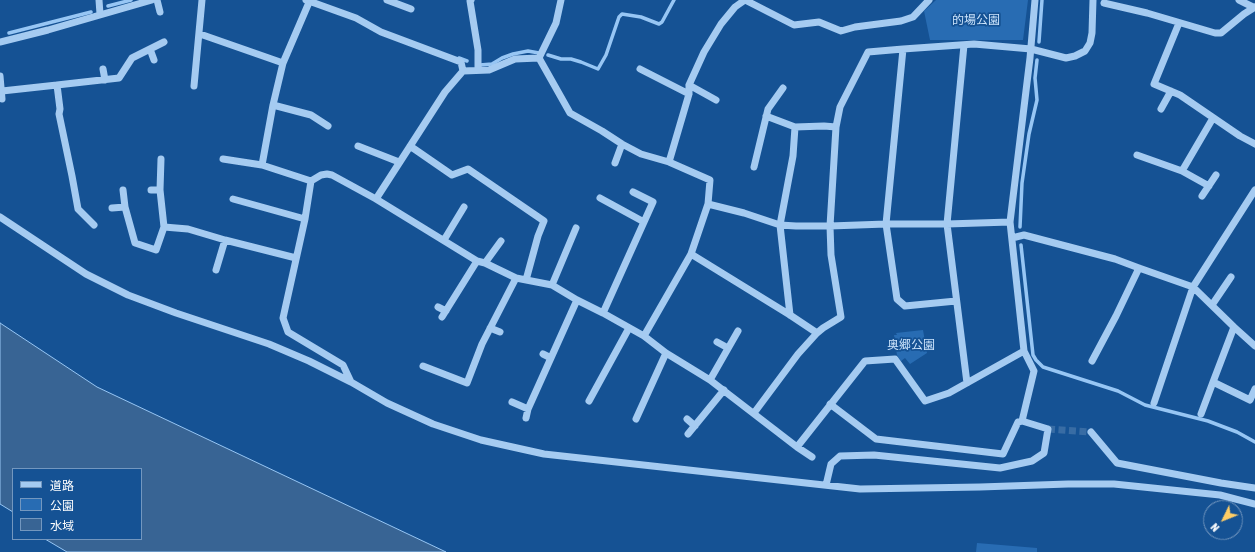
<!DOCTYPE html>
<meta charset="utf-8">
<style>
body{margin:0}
#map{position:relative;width:1255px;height:552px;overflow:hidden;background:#155294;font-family:"Asap Condensed","Noto Sans JP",sans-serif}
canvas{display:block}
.legend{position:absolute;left:12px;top:468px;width:130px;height:72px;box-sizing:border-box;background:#155294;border:1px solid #7397bf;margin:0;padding:5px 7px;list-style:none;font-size:12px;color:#fff}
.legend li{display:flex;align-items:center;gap:8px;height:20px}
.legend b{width:20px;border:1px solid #7397bf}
.north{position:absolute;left:1203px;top:500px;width:40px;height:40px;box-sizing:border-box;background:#155294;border:1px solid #7397bf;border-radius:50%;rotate:227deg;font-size:11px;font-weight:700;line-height:16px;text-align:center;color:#fff}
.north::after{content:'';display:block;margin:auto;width:14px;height:18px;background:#ffcd65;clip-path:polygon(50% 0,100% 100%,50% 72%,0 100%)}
</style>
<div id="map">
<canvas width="1255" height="552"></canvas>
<ul class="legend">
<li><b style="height:5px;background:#a5cbf1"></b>道路</li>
<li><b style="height:11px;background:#286cb3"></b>公園</li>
<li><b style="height:11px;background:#386494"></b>水域</li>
</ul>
<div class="north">N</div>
</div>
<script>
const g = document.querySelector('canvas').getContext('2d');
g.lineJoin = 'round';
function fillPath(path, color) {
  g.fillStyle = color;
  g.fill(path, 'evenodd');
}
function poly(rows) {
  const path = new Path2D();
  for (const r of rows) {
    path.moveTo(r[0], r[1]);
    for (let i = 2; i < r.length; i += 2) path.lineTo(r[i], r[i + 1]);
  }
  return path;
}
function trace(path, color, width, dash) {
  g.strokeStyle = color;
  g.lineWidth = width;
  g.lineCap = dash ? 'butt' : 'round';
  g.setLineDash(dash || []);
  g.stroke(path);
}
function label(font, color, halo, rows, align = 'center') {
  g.font = font + ' "Asap Condensed","Noto Sans JP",sans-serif';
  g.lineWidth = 3.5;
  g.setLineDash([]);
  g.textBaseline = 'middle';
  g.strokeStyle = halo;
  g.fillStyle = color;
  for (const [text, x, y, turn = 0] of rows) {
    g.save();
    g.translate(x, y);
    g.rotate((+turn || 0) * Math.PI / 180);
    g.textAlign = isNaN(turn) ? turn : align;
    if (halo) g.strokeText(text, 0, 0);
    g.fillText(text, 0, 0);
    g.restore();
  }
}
fillPath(poly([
 [936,0,1028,0,1023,40,930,40,924,11],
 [923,330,927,353,910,364,905,358,901,361,897,355,894,335,897,335,896,333],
 [977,543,1037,548,1037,552,976,552]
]), '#286cb3');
const water = poly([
 [0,323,97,387,446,552,67,552,45,539,141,539,141,469,13,469,13,512,0,504,0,323]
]);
fillPath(water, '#386494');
trace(water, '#97c6f4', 1);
trace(poly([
 [108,6,131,0],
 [9,33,91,12],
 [1039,42,1042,0],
 [548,55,561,59,571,59,581,62,598,69,606,55,619,17,622,14,641,17,659,24,662,22,674,0],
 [459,58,467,61],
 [480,65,492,64,502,58,513,54,528,51,539,53],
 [1020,227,1022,183,1029,134,1037,100,1035,78,1037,60],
 [1021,245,1033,355,1036,360,1043,367,1118,391,1145,405,1208,421,1237,432,1255,442]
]), '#97c6f4', 3.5);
trace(poly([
 [1048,429,1091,432]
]), '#386ca4', 7, [7, 3.5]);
trace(poly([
 [99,0,100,14],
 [157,0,160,12],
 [306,0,356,18,381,32,461,62,463,71],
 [310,0,283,63,273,105,262,165,311,181,321,175,327,174,332,175,376,199,477,261,485,263,516,278,552,285,577,300,603,313,644,336,691,254,708,204,744,213,780,225,796,226,830,226,886,224,947,224,1010,222,1030,58,1035,0],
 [387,0,411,9],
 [471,0,470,1,478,50,478,70],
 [745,0,794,25,819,22,841,31,855,27,901,21,913,17,929,0],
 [1239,0,1253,7],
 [1104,3,1147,13,1215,33,1221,33,1244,14,1255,7],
 [1179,23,1154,84,1180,95,1240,136,1255,144],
 [200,34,283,63],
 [0,42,48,30,152,0],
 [964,45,947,224,967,383],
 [150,49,154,60],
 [539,58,570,113,602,131,622,144,641,154,669,162,689,94,689,85,704,52,721,24,735,7,745,0],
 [539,58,556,23,561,0],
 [103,69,105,80],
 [640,69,689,94],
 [0,76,2,99],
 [57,85,119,78,132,58,164,42],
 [689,85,716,100],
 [194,86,202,0],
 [2,91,57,85,60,109,59,114,72,176,78,209,94,225],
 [273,105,311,115,328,126],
 [1161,109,1171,91],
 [766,116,795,127,824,126,836,127],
 [358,146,399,162],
 [410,146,452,175,468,169,544,221,538,236,526,280],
 [1137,155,1182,171,1209,186],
 [223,159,262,165],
 [669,162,710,180,708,204],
 [615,163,622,144],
 [754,167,768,109,783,88],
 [1182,171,1213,118],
 [311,181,305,219,283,318,288,332,343,365,351,382],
 [123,190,125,207,135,243,156,250,164,227,160,190,161,159],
 [151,190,160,190],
 [1202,196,1216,175],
 [600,198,644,222],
 [233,199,305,219],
 [376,199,445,92,463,71,489,70,515,59,539,58],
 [112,208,125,207],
 [0,217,86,274,128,295,176,313,269,344,309,361,351,382,387,403,433,424,481,440,544,454,860,489,980,487,1068,484,1114,484,1220,495,1255,504],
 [1010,222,1024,351,1034,371,1022,421],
 [164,227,188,229,225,240,296,258],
 [1012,238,1024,235,1115,259,1139,268,1193,287,1234,327,1255,346],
 [444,240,464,207],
 [691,254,790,315,817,333],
 [485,263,501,241],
 [216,270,225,240],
 [552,285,576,228],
 [956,301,905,306,897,299,886,224,903,49,974,44,1031,49,1066,58,1075,56,1085,51,1090,43,1092,33,1093,0],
 [1212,305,1231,277],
 [438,307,446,311],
 [603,313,653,202,633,192],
 [790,315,780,225,793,156,795,127],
 [442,317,477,261],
 [1234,327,1213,382,1250,400,1255,389],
 [490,328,500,332],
 [644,336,666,353,710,380,797,447,812,457],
 [717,342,728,348],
 [543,354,551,358],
 [1092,361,1116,316,1139,268],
 [423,366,467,383,482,344,516,278],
 [710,380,738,331],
 [589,401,629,328],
 [512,402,528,409,577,300],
 [1154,403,1193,287,1255,190],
 [754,413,798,354,817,333,823,328,841,317,831,255,830,226,836,127,840,107,868,52,903,49],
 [1201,414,1213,382],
 [526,418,528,409],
 [636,419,666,353],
 [687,419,695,426],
 [1091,432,1117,463,1221,483,1255,488],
 [688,434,724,390],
 [797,447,865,361,895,359,925,401,949,393,1024,351],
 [826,485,831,464,840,456,874,455,1000,468,1032,461,1044,453,1048,429,1022,421,1018,422,1003,454,876,439,830,404]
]), '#a5cbf1', 7);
label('12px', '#cce4fc', '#155294', [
 ["的場公園",976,20],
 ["奥郷公園",911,345]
]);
</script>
